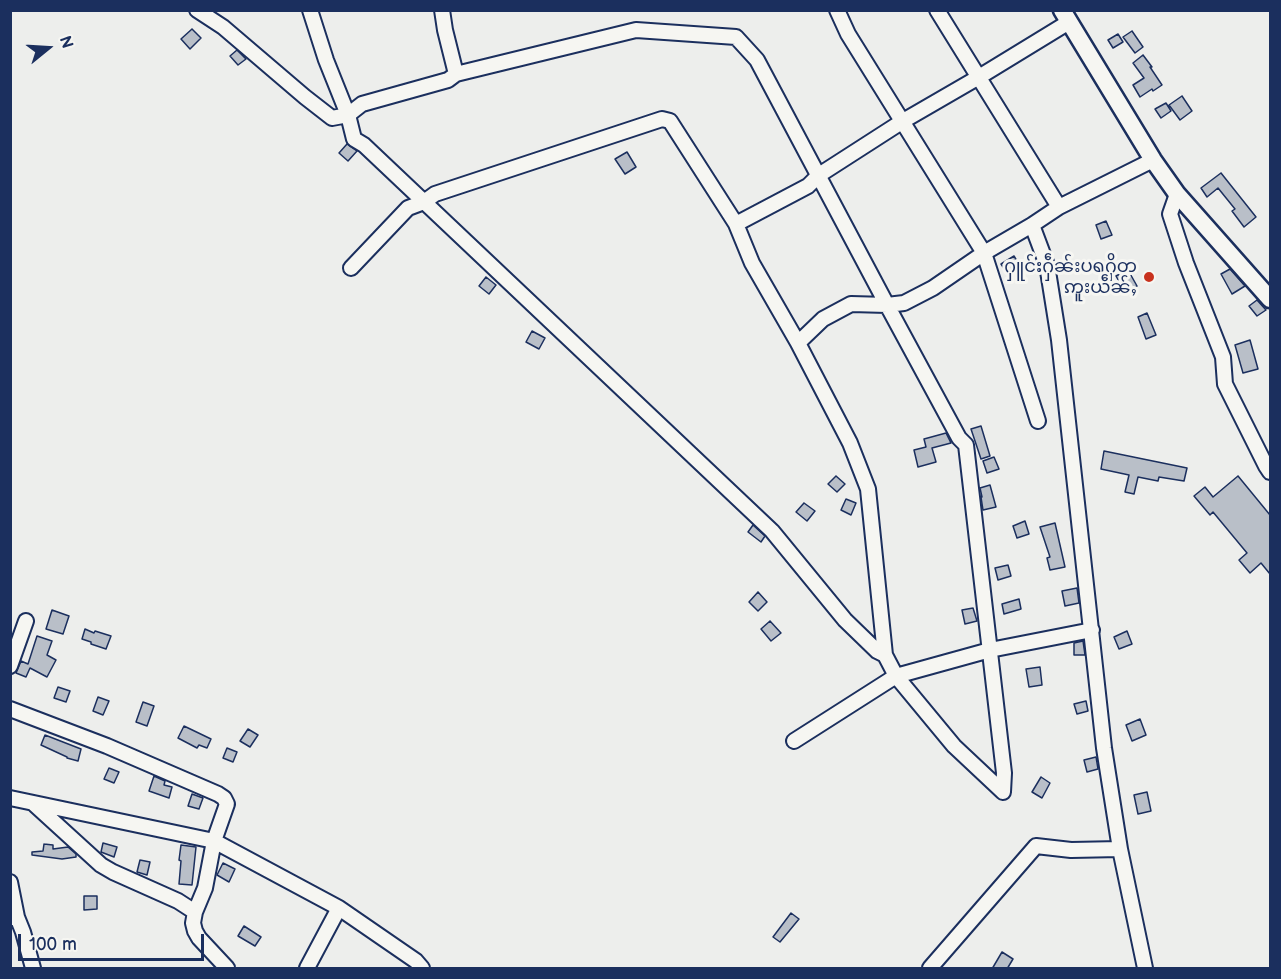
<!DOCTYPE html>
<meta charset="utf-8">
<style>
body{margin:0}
#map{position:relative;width:1281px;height:979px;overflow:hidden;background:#edeeec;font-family:"Balsamiq Sans",sans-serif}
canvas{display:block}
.frame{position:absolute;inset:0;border:12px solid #1b2f5e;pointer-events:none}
.north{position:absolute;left:18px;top:18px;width:60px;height:60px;-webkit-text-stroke:4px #f6f6f2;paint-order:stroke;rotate:72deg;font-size:16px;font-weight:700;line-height:24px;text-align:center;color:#1b2f5e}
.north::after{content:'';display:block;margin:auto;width:21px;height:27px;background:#1b2f5e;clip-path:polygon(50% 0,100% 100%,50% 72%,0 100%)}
.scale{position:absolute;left:18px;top:934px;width:186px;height:27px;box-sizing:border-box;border:3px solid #1b2f5e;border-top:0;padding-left:8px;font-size:18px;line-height:21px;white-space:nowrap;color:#1b2f5e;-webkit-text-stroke:4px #f6f6f2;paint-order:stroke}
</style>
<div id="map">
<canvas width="1281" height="979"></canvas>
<div class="frame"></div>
<div class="north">N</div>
<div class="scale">100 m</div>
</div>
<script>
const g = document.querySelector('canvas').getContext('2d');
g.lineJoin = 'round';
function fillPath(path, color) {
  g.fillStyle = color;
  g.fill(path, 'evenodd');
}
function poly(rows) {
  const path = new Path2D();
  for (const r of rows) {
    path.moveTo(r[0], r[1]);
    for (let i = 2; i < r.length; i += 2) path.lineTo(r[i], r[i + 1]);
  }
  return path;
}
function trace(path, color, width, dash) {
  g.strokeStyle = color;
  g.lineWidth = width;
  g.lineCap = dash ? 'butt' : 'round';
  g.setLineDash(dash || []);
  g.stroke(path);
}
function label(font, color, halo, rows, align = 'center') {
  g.font = font + ' "Balsamiq Sans","Noto Sans Myanmar",sans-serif';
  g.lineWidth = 6;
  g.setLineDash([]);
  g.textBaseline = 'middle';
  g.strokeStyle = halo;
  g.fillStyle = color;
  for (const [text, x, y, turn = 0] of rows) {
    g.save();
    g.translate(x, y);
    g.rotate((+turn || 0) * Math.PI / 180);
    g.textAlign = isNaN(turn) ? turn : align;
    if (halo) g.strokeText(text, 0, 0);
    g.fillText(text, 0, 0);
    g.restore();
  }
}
const building = poly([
 [192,29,201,38,190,49,181,39,192,29],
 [1132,31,1143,47,1135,53,1123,37,1132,31],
 [1118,34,1123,42,1113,48,1108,40,1118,34],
 [237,50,246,59,238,65,230,56,237,50],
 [1143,55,1152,67,1150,67,1162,85,1153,91,1152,89,1140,97,1133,85,1144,78,1133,63,1143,55],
 [1182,96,1192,111,1180,120,1169,105,1182,96],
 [1166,103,1171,111,1161,118,1155,109,1166,103],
 [347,144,357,151,348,161,339,153,347,144],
 [627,152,636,167,625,174,615,159,627,152],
 [1221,173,1256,217,1244,227,1232,211,1235,209,1218,188,1207,197,1201,188,1221,173],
 [1106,221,1112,235,1101,239,1096,225,1106,221],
 [1014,256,1021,268,1009,276,1001,264,1014,256],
 [1230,269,1245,286,1232,294,1221,274,1230,269],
 [1128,270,1137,286,1125,292,1116,276,1128,270],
 [486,277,496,285,489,294,479,286,486,277],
 [1257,300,1266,310,1257,316,1249,306,1257,300],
 [1147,313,1156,335,1146,339,1138,317,1147,313],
 [532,331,545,338,539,349,526,342,532,331],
 [1250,340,1258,369,1243,373,1235,345,1250,340],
 [981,426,990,456,981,459,971,429,981,426],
 [946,433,951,443,932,448,936,462,918,467,914,450,926,447,924,439,946,433],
 [1104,451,1187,468,1184,481,1159,477,1158,481,1138,477,1134,494,1125,492,1129,475,1101,469,1104,451],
 [994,457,999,469,987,473,983,461,994,457],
 [836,476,845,484,837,492,828,484,836,476],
 [1238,476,1270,515,1270,574,1261,563,1250,573,1239,560,1247,553,1213,512,1210,515,1194,496,1205,487,1213,497,1238,476],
 [990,485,996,507,983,510,981,497,982,497,980,488,990,485],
 [846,499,856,503,851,515,841,510,846,499],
 [804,503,815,511,807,521,796,512,804,503],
 [1025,521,1029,534,1017,538,1013,526,1025,521],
 [1055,523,1065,567,1050,570,1047,558,1050,557,1040,527,1055,523],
 [753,525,765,536,761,542,748,532,753,525],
 [1008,565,1011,576,998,580,995,568,1008,565],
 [1077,588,1079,603,1065,606,1062,591,1077,588],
 [758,592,767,602,758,611,749,602,758,592],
 [1019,599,1021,609,1004,614,1002,604,1019,599],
 [973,608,977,621,965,624,962,610,973,608],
 [52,610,69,616,63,634,46,629,52,610],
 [770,621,781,633,771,641,761,629,770,621],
 [85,629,94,633,95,631,111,636,106,649,91,644,91,642,82,639,85,629],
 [1127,631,1132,644,1119,649,1114,637,1127,631],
 [37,636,52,641,47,655,56,660,47,677,30,668,26,677,16,673,21,661,28,664,37,636],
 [1083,641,1085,655,1074,655,1074,643,1083,641],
 [1040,667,1042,685,1029,687,1026,669,1040,667],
 [58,687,70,691,66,702,54,698,58,687],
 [98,697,109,701,103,715,93,711,98,697],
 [1086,701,1088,711,1077,714,1074,704,1086,701],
 [143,702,154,706,147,726,136,722,143,702],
 [1140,719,1146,735,1132,741,1126,725,1140,719],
 [184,726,211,739,207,748,199,745,197,748,178,738,184,726],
 [248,729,258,735,250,747,240,741,248,729],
 [45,735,81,749,78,761,67,758,67,757,41,745,45,735],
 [227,748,237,752,233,762,223,758,227,748],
 [1096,757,1098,769,1087,772,1084,760,1096,757],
 [109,768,119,772,114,783,104,779,109,768],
 [154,776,165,781,164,785,172,787,169,798,149,791,154,776],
 [1041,777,1050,783,1042,798,1032,792,1041,777],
 [1147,792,1151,811,1138,814,1134,795,1147,792],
 [192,794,203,798,199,809,188,806,192,794],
 [103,843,117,847,114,857,101,852,103,843],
 [44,844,53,845,53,849,68,847,76,854,76,857,62,859,32,855,32,852,43,851,44,844],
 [181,845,196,847,192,885,179,884,181,861,179,860,181,845],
 [140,860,150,862,147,875,137,872,140,860],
 [223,863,235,869,229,882,217,875,223,863],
 [84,896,97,896,97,909,84,910,84,896],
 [791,913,799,919,780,942,773,937,791,913],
 [244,926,261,937,255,946,238,936,244,926],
 [1002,952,1013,959,1007,969,992,969,1002,952]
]);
fillPath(building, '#b9bfc8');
trace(building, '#1b2f5e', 1.5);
const minor = poly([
 [197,10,223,27,305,97,332,118,348,115,362,104,448,80,456,74,636,30,736,37,757,60,887,305,959,438,966,445,1004,773,1003,792],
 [310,10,326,60,348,115,354,139,364,145,772,531,845,620,877,651,885,655],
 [442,10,445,30,456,74],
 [837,10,848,34,984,253,1038,421],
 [937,10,1059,207],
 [1177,194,1170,214,1186,263,1223,357,1225,384,1266,466,1270,472],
 [736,224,808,186,819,175,903,121,979,77,1069,22],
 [1032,225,1047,265,1059,340,1104,748,1120,849],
 [351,268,408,208,424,202,435,194,662,119,670,121,736,224,752,263,798,343,850,443,868,489,885,655,896,676,954,746,1003,792],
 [798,343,823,319,851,304,887,305,904,303,933,288,984,253,1032,225,1059,207,1153,160],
 [10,666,26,621],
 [10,709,107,746,218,794,224,798,227,804,214,841,205,888,195,912,193,923,195,931,199,938,227,968],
 [794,741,896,676,990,650,1092,630],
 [10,798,214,841,339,908,416,961,422,968],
 [33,803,101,865,113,872,178,901,195,912],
 [10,882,17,917],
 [10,918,17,917,23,932,33,968],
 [307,968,339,908],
 [930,968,1036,846,1071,850,1120,849,1145,968]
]);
const tertiary = poly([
 [1062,10,1153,160,1177,194,1270,299]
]);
trace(minor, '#1b2f5e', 18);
trace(tertiary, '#1b2f5e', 21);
trace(minor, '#f6f6f2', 14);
trace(tertiary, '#f6f6f2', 16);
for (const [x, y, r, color] of [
 [1149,277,6,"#c8321e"]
]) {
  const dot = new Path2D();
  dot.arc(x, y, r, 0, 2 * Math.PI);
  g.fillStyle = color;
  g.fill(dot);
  trace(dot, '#f6f6f2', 2);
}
label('18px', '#1b2f5e', '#f6f6f2', [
 ["ႁူင်းႁဵၼ်းပရႁိတ",1137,267],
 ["ဢူးယဵၼ်ႇ",1137,288]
], 'right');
</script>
